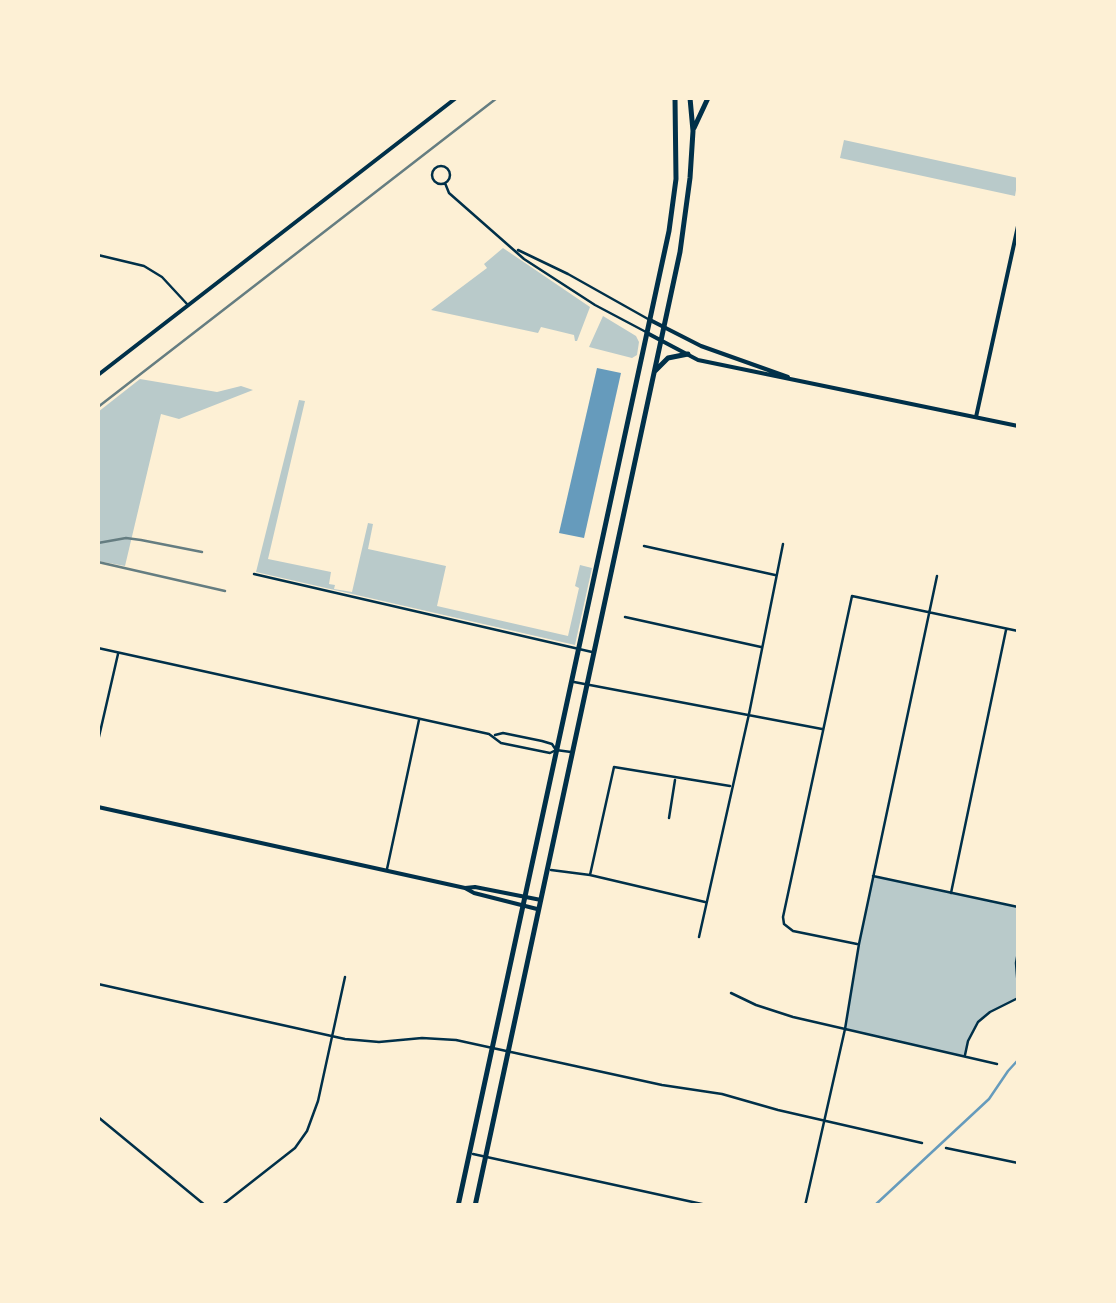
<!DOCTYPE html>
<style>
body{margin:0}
#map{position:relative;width:1116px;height:1303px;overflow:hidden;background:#fdf0d5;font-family:"DejaVu Sans",sans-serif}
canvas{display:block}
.frame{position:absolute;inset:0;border:100px solid #fdf0d5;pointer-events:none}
</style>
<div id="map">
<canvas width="1116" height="1303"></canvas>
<div class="frame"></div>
</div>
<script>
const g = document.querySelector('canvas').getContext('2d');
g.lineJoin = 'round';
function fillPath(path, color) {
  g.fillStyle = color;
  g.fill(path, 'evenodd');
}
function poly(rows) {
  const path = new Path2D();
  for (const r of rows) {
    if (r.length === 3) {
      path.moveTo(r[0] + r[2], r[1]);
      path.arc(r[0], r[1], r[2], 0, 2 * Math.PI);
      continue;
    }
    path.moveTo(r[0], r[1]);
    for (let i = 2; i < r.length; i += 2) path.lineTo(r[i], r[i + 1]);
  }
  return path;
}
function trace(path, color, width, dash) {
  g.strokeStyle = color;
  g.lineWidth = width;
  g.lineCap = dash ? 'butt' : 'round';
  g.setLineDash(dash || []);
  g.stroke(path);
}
fillPath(poly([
 [844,140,1018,178,1015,196,840,158],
 [503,248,590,307,577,341,575,341,574,335,541,327,538,333,431,310,487,268,484,264],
 [603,316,636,336,639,342,637,355,632,358,589,347],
 [140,379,217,392,241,386,253,390,179,419,161,414,125,566,98,561,98,412],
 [299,400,305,401,268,559,331,572,329,584,335,585,334,589,352,592,368,523,373,524,368,549,446,566,437,606,568,636,579,588,575,586,580,565,592,568,575,645,256,572],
 [873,876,1018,907,1018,952,1016,963,1018,998,990,1012,978,1022,968,1041,965,1056,845,1029,859,944]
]), '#b9caca');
fillPath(poly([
 [597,368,621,373,584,538,559,533]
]), '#669bbc');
trace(poly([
 [874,1206,989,1099,1008,1071,1018,1060]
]), '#669bbc', 2.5);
trace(poly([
 [441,175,9],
 [445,183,449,193,524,259,595,305,646,332],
 [518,250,568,274,648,319],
 [98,255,144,266,162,277,187,304],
 [644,546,775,575],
 [254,574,592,652],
 [625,617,761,647],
 [98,648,489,734,501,743,550,753,556,750,571,752],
 [574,682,822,729],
 [495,735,503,733,542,741,552,744,556,750],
 [98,741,118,654],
 [669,818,675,780],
 [387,869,419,720],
 [551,870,590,875,705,902],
 [590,875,614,767,730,786],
 [873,876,1018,907],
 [951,893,1006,630],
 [699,937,749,714,783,544],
 [857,944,793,931,784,924,783,917,852,596,1018,631],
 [1018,952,1016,963,1018,988],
 [98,984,345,1039,379,1042,422,1038,456,1040,662,1085,722,1094,778,1110,922,1143],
 [731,993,756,1005,793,1017,997,1064],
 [965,1055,968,1041,978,1022,990,1012,1018,998],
 [98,1117,206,1206],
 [946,1148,1018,1163],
 [473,1154,711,1206],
 [221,1206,295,1148,307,1131,318,1101,345,977],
 [805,1206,845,1029,859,944,937,576]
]), '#003049', 2.5);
trace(poly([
 [650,320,701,346,788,377],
 [647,333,698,360,1018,426],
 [976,417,1018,226],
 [98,807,465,888,475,887,541,900],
 [465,888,474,893,537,909]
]), '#003049', 4);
trace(poly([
 [98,375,456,98]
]), '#003049', 4);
trace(poly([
 [694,128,708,98],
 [655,371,668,358,688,354],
 [458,1206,669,231,676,179,675,98],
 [475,1206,680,252,690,178,693,131,690,98]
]), '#003049', 5);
trace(poly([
 [98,407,497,98],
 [98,543,126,538,141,540,202,552],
 [98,562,225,591]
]), '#657d81', 2.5);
</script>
